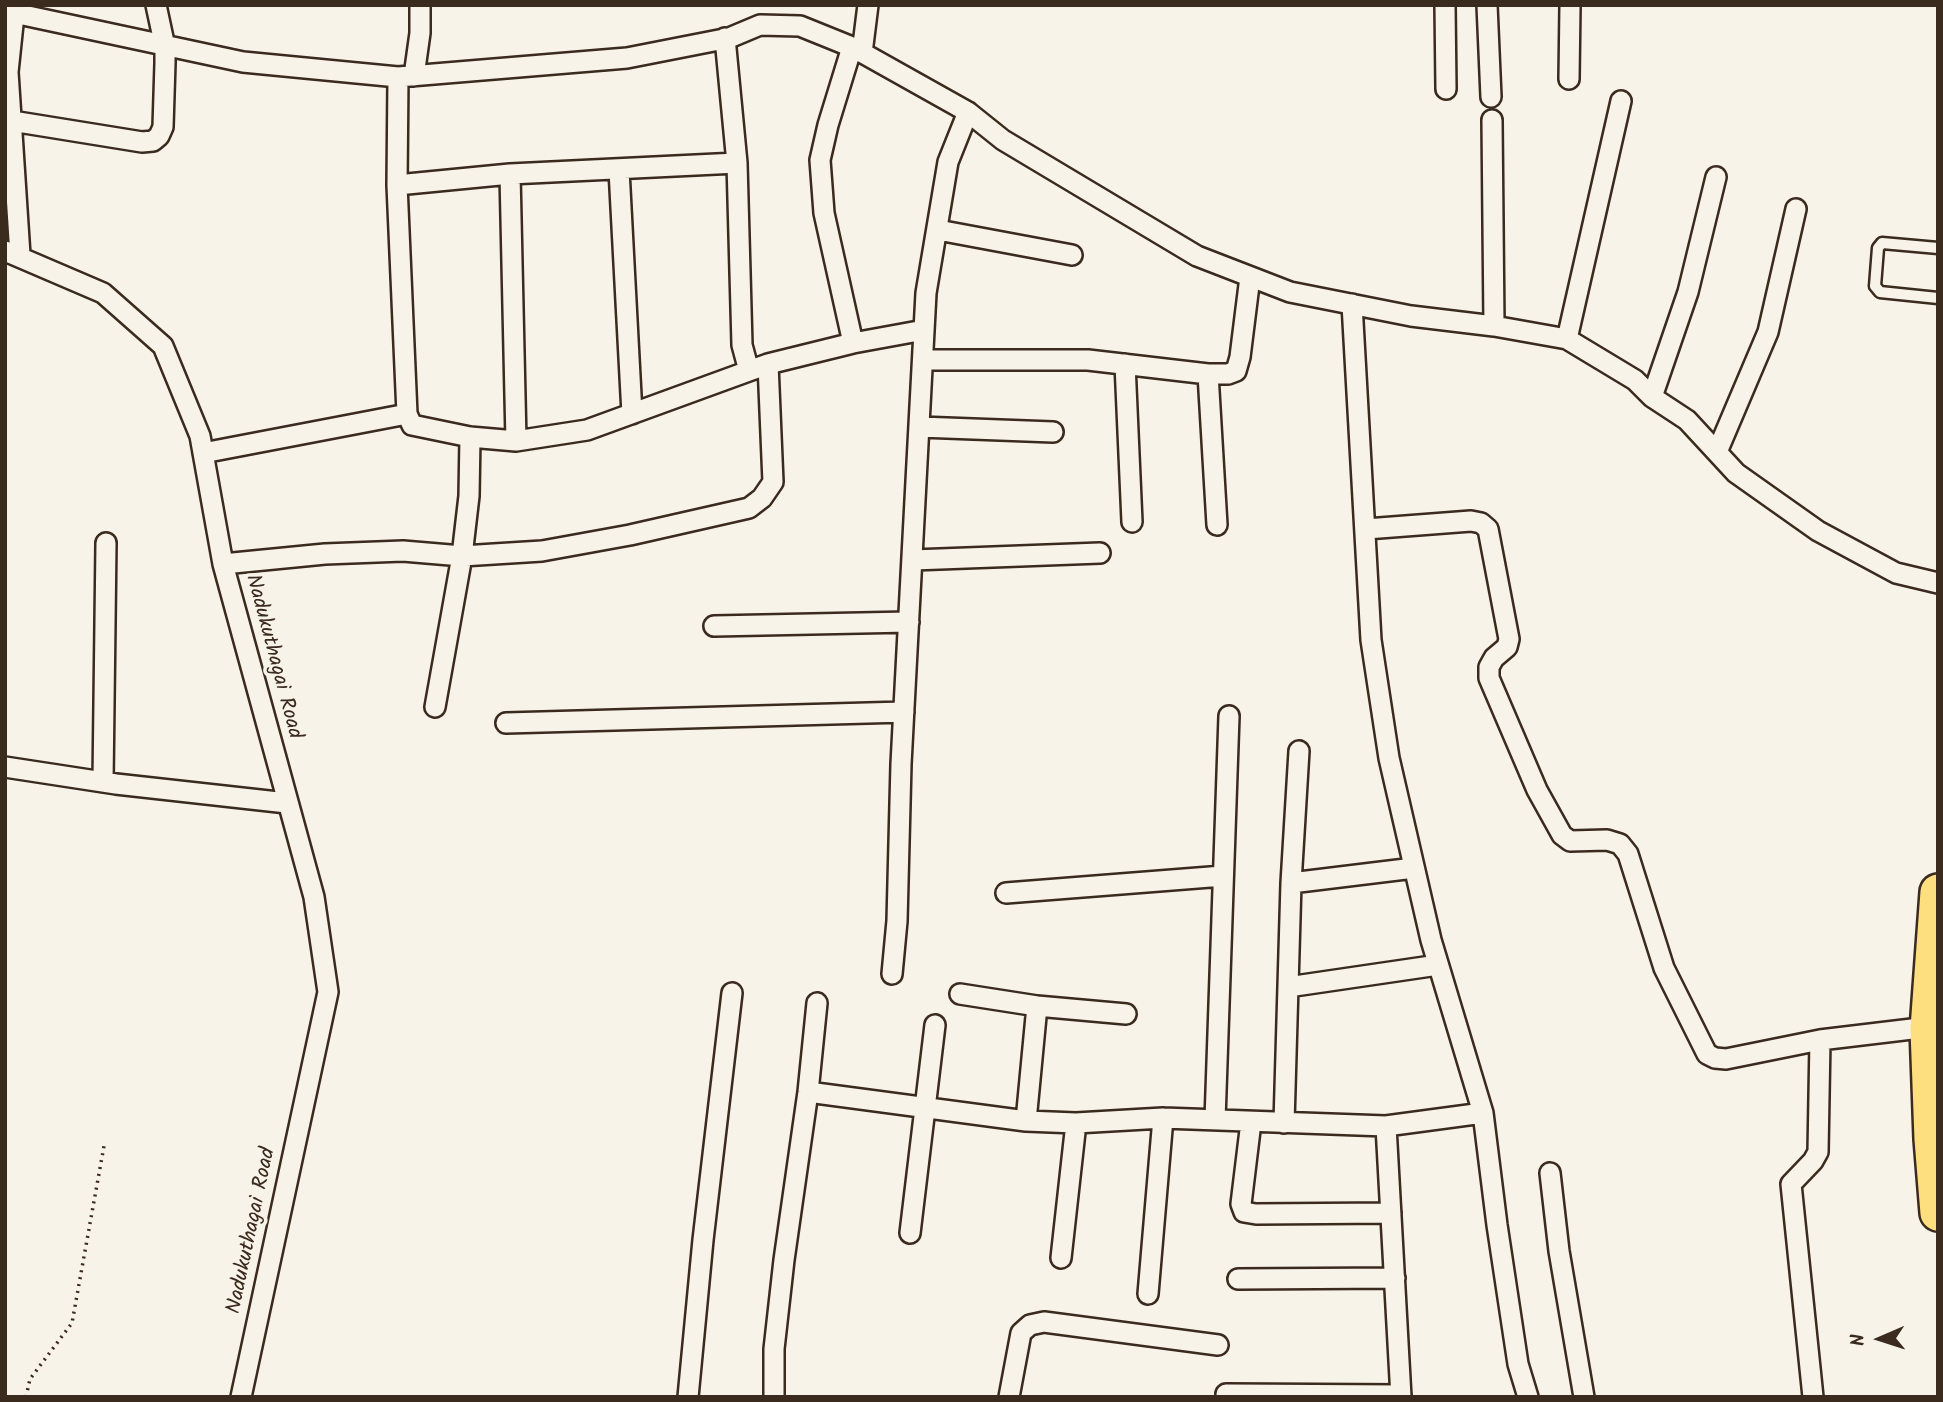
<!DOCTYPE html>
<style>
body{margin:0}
#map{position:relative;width:1943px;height:1402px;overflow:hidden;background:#f7f3e8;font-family:Kalam,sans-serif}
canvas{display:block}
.frame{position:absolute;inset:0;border:7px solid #3b2a1e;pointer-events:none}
.north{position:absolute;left:1845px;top:1304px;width:70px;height:70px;-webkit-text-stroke:5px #f7f3e8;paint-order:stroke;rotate:267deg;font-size:19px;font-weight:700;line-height:28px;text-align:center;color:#3b2a1e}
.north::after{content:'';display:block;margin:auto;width:24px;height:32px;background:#3b2a1e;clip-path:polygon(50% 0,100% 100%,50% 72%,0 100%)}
</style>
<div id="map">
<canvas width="1943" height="1402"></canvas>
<div class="frame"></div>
<div class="north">N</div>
</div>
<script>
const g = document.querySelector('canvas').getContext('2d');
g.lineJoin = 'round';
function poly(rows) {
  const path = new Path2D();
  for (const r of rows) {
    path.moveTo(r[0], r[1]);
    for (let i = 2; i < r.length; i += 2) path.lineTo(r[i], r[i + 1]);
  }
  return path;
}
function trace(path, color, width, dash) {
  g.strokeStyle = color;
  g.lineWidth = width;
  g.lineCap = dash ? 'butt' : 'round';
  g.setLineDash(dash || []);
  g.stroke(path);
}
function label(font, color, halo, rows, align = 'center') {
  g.font = font + ' Kalam,sans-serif';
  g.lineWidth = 7;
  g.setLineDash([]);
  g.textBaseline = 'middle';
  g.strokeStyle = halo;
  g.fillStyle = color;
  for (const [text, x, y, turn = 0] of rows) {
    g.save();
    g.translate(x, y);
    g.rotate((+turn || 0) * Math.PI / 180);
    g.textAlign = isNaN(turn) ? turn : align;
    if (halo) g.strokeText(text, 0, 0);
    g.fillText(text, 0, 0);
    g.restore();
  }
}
const lane = poly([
 [1938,248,1882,243,1878,248,1875,286,1880,292,1938,298]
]);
const street = poly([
 [15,5,8,72,20,255],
 [1445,5,1446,89],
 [1487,5,1491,97],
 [14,13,243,62,398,77,397,185,407,414,412,425,470,437,516,441,587,430,768,364,853,343,924,330],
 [725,38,737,163,742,345,749,371],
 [852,47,828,125,820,160,824,213,853,343],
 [862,53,868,5],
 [414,76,420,33,420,5],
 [398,77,627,58,729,38,760,25,800,26,852,47,968,112,1003,140,1197,256,1290,292,1411,316,1494,326,1567,339,1635,380,1652,397,1687,420,1736,473,1818,531,1896,573,1938,583],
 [1569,79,1570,5],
 [1492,120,1494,326],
 [12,121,142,142,153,141,159,136,163,127,165,63,165,47,156,5],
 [619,170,632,414],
 [510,174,737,163],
 [397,185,510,174,516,441],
 [938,230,1072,255],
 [5,251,103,293,163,346,200,436,223,564,314,897,328,992,241,1397],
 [1352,304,1371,640,1389,758,1431,940,1483,1113,1497,1225,1518,1364,1528,1397],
 [1567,339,1621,101],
 [924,360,1088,360,1208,374,1228,374,1236,371,1240,357,1250,277],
 [1125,364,1132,522],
 [1208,374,1217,525],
 [1652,397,1688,292,1716,177],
 [920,427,1053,432],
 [1717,452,1768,332,1796,209],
 [203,453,407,414],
 [1366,529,1471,521,1481,523,1488,529,1509,639,1507,647,1494,658,1489,667,1489,678,1537,790,1562,835,1570,841,1607,840,1620,844,1628,854,1664,968,1707,1054,1715,1058,1726,1059,1820,1040],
 [913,560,1100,553],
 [223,564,325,554,403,551,462,556,542,551,630,535,749,508,762,498,773,482,768,364],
 [714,626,909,622],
 [435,707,462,556,469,496,470,437],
 [506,723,904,712],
 [5,767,116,784,287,803],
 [103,782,106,543],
 [1291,883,1414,868],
 [1006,893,1223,876],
 [892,974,897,921,901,764,926,293,948,162,968,112],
 [1288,987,1438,965],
 [960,994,1037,1006],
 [808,1092,1026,1121,1076,1123,1163,1118,1386,1126,1483,1113],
 [1215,1120,1229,716],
 [1026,1121,1037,1006,1126,1014],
 [1251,1122,1241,1204,1244,1212,1256,1214,1391,1213],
 [1284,1123,1291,883,1299,751],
 [1386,1126,1401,1397],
 [1550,1173,1559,1251,1584,1397],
 [910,1233,935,1025],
 [1061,1258,1076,1123],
 [1238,1279,1395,1278],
 [1148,1294,1163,1118],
 [1226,1394,1401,1395],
 [688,1397,703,1240,732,993],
 [774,1397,774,1349,784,1260,808,1092,817,1003],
 [1009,1397,1021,1333,1030,1325,1044,1322,1218,1345],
 [1813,1397,1791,1184,1813,1161,1818,1152,1820,1040,1937,1026]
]);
const highway = poly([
 [1938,892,1928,1029,1932,1139,1938,1213]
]);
trace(lane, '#3b2a1e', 15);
trace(street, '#3b2a1e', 24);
trace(highway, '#3b2a1e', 40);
trace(poly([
 [26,1397,30,1379,72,1323,104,1146]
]), '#3b2a1e', 3.5, [2, 5]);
trace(lane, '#f7f3e8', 10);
trace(street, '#f7f3e8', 19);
trace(highway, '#fedf80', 35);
label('21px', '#3b2a1e', '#f7f3e8', [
 ["Nadukuthagai Road",272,657,75],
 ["Nadukuthagai Road",253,1231,-78]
]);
</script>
